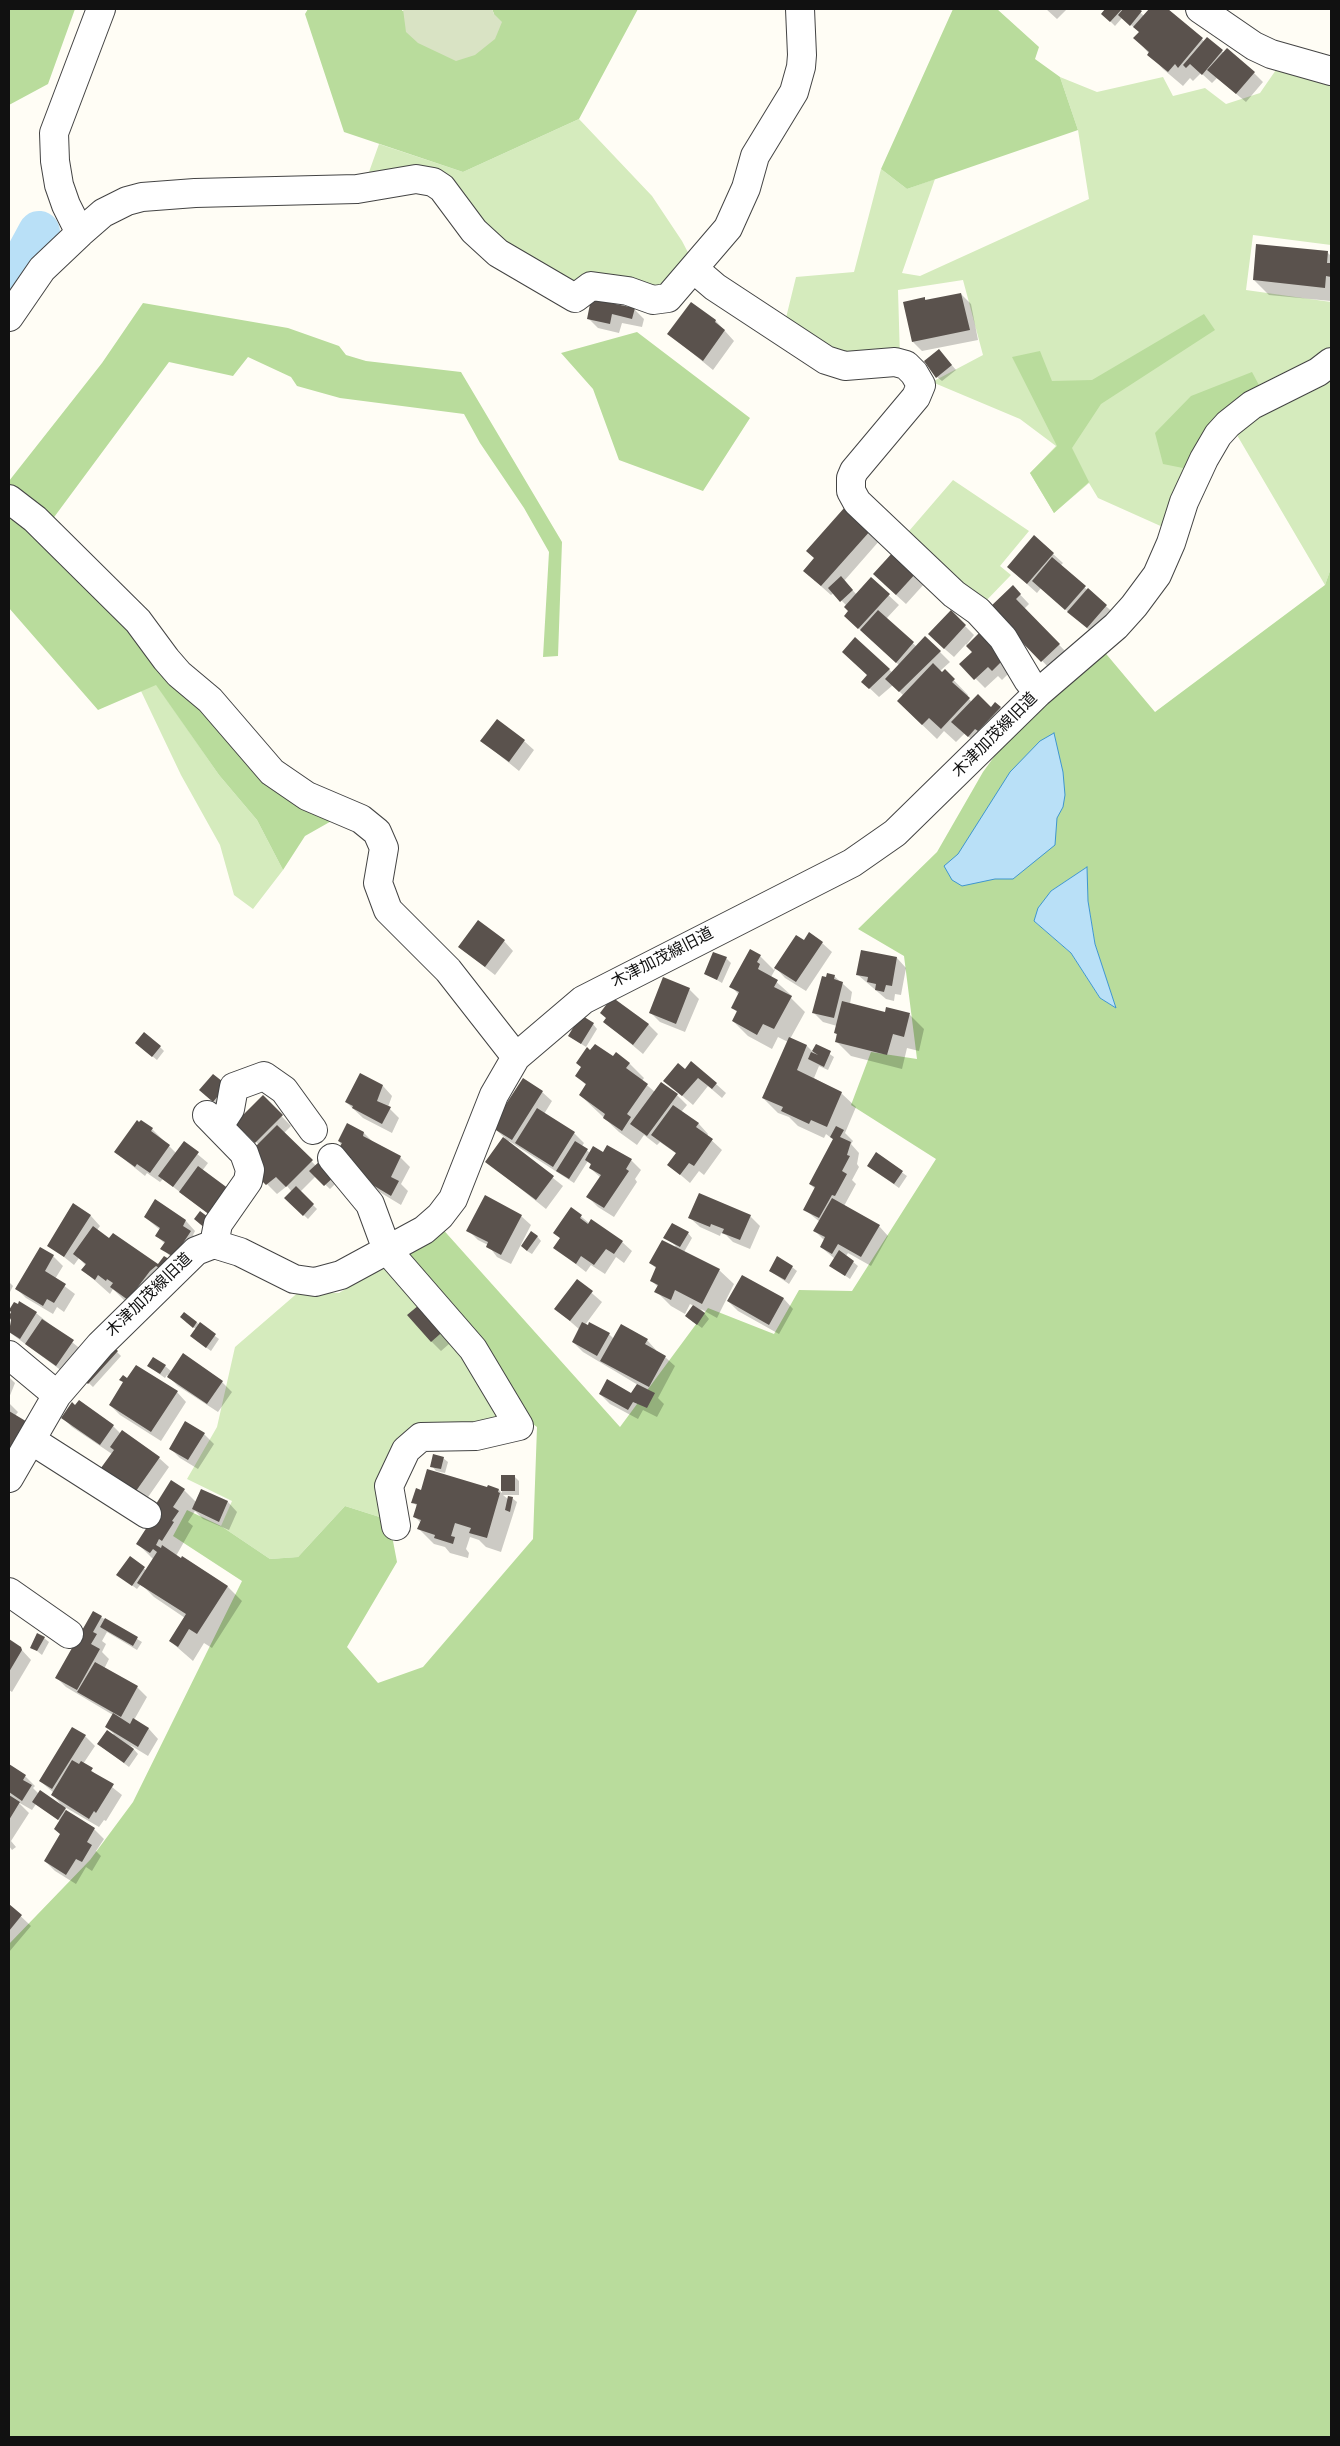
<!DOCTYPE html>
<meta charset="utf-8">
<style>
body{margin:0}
#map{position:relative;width:1340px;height:2446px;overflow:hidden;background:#fffdf5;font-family:Spectral,serif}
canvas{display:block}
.frame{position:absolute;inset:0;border:10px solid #111;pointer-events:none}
</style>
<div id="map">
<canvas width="1340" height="2446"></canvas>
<div class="frame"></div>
</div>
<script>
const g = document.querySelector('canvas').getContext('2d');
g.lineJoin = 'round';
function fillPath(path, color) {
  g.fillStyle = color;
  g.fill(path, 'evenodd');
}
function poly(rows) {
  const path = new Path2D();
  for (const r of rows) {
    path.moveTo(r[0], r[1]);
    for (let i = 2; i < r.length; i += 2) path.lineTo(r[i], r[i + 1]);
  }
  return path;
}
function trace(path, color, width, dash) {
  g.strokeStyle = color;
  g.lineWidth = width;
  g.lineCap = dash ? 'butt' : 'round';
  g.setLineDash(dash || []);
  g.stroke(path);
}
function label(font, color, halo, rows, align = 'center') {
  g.font = font + ' Spectral,"Noto Sans JP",serif';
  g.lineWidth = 5;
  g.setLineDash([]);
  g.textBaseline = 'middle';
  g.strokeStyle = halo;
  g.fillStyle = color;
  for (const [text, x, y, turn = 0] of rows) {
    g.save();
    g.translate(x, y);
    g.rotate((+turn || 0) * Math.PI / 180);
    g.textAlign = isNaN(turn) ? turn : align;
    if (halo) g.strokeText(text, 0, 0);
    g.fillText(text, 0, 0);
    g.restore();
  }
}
fillPath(poly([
 [1278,67,1331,83,1331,245,1253,235,1246,290,1331,302,1331,349,1188,469,1165,528,1098,498,1089,483,1054,513,1030,473,1056,446,1020,419,932,382,983,355,963,280,898,290,900,358,855,360,784,326,796,277,854,272,881,169,907,189,935,179,902,273,920,276,1089,199,1078,130,1060,77,1097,92,1163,77,1173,96,1205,88,1226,104,1260,93],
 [579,119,652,196,682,241,694,264,673,290,573,292,500,241,413,168,369,172,379,144,463,172],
 [1331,372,1331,568,1325,585,1234,430],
 [953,480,1029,531,1000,566,1011,575,982,605,903,538],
 [156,684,219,775,257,820,283,870,253,909,234,895,220,845,181,775,141,691],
 [389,1262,510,1418,423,1430,389,1520,345,1506,298,1557,270,1559,221,1526,232,1501,187,1479,217,1427,235,1347,301,1290,311,1293,339,1293]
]), '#d5ebbd');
fillPath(poly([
 [9,9,75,9,48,84,9,105],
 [308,9,403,9,402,11,494,14,492,9,638,9,579,119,463,172,344,132,305,14],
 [953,9,997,9,1039,47,1035,59,1060,77,1078,130,907,189,881,169],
 [143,303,288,328,339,346,346,355,366,361,461,372,562,542,558,656,543,657,549,552,524,508,480,443,464,414,340,398,297,386,291,377,248,357,233,376,169,362,49,524,9,492,9,481,102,363],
 [1204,314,1215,330,1101,404,1072,448,1089,482,1054,513,1030,473,1057,446,1012,357,1040,351,1052,381,1092,380],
 [637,332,750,418,703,491,619,460,593,389,561,353],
 [1252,372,1261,389,1188,469,1163,464,1155,433,1191,396],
 [9,503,163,662,342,815,305,836,283,870,257,820,219,775,156,685,98,710,9,608],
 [1331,568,1331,2437,9,2437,9,1944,90,1860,133,1802,242,1581,173,1536,187,1510,221,1526,270,1559,298,1557,345,1506,389,1520,397,1562,347,1647,378,1683,423,1667,533,1539,537,1427,523,1417,389,1262,439,1225,620,1427,708,1308,774,1334,799,1290,852,1291,936,1159,851,1105,871,1052,917,1059,904,956,858,929,937,852,983,772,1004,743,1102,649,1155,712,1325,585],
 [1086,868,1088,901,1095,944,1115,1007,1100,998,1071,953,1034,921,1051,891]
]), '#b9dc9c');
fillPath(poly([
 [403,9,492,9,494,14,502,22,495,39,475,55,456,61,418,43,406,32]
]), '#d9e3c4');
const water = poly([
 [1054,733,1063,772,1065,795,1063,807,1057,818,1055,845,1013,879,995,879,962,886,952,880,944,866,958,854,1010,772,1040,741,1054,733],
 [1087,867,1088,901,1095,944,1116,1008,1100,998,1071,953,1034,921,1038,908,1051,891,1087,867]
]);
fillPath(water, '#b9e0f7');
trace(water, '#3f96cf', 1);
fillPath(poly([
 [1046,9,1067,9,1057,19],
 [1106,9,1137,9,1144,16,1150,9,1166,9,1205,42,1207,39,1224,53,1254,73,1263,82,1246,102,1217,78,1212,83,1201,73,1193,81,1190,78,1183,86,1163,69,1135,38,1140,32,1122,18,1115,26,1102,13],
 [1328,253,1331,256,1331,301,1269,295,1254,280],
 [961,294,971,304,978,340,922,351,913,342,924,298,927,301],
 [691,303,716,321,734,341,713,370,669,334],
 [634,309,644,319,642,327,622,323,619,333,598,328,588,318],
 [943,355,956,370,942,381,937,377],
 [845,509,880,540,844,581,857,595,871,579,899,605,886,619,917,647,925,638,940,652,950,662,940,671,942,674,945,671,968,695,967,697,972,702,991,708,996,704,1010,717,978,746,965,733,956,742,944,731,937,739,913,716,904,696,893,685,879,697,863,682,868,675,855,639,893,673,900,666,855,625,847,606,834,593,831,595,814,580,815,559],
 [894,553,925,583,906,604,884,584],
 [1053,554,1063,563,1060,566,1116,615,1097,637,1041,588,1037,593,1018,576],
 [1013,587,1029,604,1024,609,1069,655,1052,671,991,608],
 [951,612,974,635,967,644,968,645,979,635,1012,670,1002,680,998,676,985,688,961,664,973,652,966,644,954,657,939,644],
 [482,741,524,741,534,750,519,771],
 [797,936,804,941,822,943,832,952,806,991,785,978,776,968,771,977,792,996,791,998,805,1012,790,1039,807,1046,813,1052,816,1045,834,1057,828,1070,819,1066,814,1078,841,1093,856,1107,845,1133,853,1141,851,1144,859,1153,857,1164,859,1167,852,1180,856,1184,844,1206,879,1226,888,1236,871,1266,848,1253,846,1256,858,1266,850,1279,831,1266,835,1259,821,1247,825,1241,815,1231,820,1222,804,1209,815,1189,810,1184,834,1140,826,1134,824,1138,798,1126,789,1117,778,1113,763,1098,788,1042,778,1037,772,1049,748,1036,733,1021,738,1013,732,1007,739,995,731,986,760,956,774,970],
 [504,941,513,951,495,975,459,947],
 [726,958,731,963,722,983,705,973],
 [897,958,906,968,901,995,895,994,894,1001,886,999,858,975],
 [834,976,852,992,850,1004,886,1013,887,1009,910,1015,924,1029,919,1051,907,1048,902,1069,851,1056,836,1041,837,1026,823,1022,814,1013,826,978],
 [689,989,699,999,685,1032,660,1022,651,1013],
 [612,999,649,1025,658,1034,643,1054,605,1022],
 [593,1024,597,1029,586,1047,569,1036],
 [141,1047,160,1047,164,1051,157,1060],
 [616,1054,630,1064,644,1078,642,1081,655,1092,661,1084,677,1095,687,1105,681,1112,699,1124,708,1134,707,1136,722,1150,704,1175,699,1171,690,1183,669,1165,677,1154,660,1142,657,1145,644,1135,637,1145,619,1132,580,1095,587,1086,577,1076,613,1058],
 [685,1070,716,1084,726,1093,722,1098,708,1086,693,1105,665,1081],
 [226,1086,218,1105,205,1094],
 [383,1086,392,1096,388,1107,399,1118,392,1133,363,1118,346,1102],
 [542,1092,552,1101,544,1114,574,1133,584,1143,582,1146,590,1153,631,1160,641,1170,635,1179,637,1182,614,1217,598,1207,588,1197,601,1178,590,1168,592,1166,588,1161,574,1183,509,1141,508,1142,563,1186,546,1209,487,1162,505,1138,493,1127],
 [263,1097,291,1126,284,1133,316,1166,339,1180,330,1189,316,1176,300,1192,317,1209,308,1219,286,1198,292,1192,287,1186,277,1194,267,1184,259,1145,237,1123],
 [348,1125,364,1133,374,1143,400,1157,410,1167,401,1184,408,1191,401,1205,358,1179,339,1141],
 [152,1129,176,1153,184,1143,208,1163,202,1171,224,1226,163,1179,160,1182,147,1173,145,1176,115,1152],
 [876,1154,907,1176,899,1188,868,1166],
 [155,1201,186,1221,195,1231,193,1235,200,1242,172,1258,162,1248,165,1244,156,1235,160,1230,145,1217],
 [73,1205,91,1216,100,1226,97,1230,109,1239,157,1264,171,1262,126,1302,113,1289,110,1294,83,1270,86,1266,79,1258,74,1265,49,1245],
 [572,1209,589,1223,622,1242,632,1251,624,1263,616,1257,605,1274,591,1265,586,1272,555,1248,561,1239,555,1233],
 [521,1216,531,1225,511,1264,497,1257,488,1245,478,1240,468,1230],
 [750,1216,760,1226,750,1249,733,1242,726,1235,721,1233,720,1236,700,1227,690,1218],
 [688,1233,692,1238,684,1252,719,1270,734,1284,717,1318,701,1309,709,1319,702,1328,691,1320,694,1306,690,1304,685,1314,671,1306,656,1291,658,1287,651,1280,657,1269,650,1263,676,1246,665,1237],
 [537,1236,541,1241,532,1254,527,1251],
 [53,1256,63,1266,55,1279,75,1294,64,1312,57,1307,53,1314,26,1298,17,1289],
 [792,1267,797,1271,789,1284,770,1271],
 [742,1276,784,1299,793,1309,779,1334,738,1311,728,1301],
 [578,1281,602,1302,585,1325,609,1334,614,1339,647,1340,656,1350,655,1351,665,1357,675,1366,658,1398,664,1404,657,1417,643,1410,638,1419,610,1404,600,1394,632,1394,638,1385,583,1352,573,1342,580,1330,556,1309],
 [9,1282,13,1286,9,1294],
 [20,1303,36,1313,83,1351,66,1374,9,1332,12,1320,9,1318],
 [434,1311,457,1337,441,1351,431,1341],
 [184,1313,219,1339,211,1351,196,1340,196,1329,186,1322],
 [117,1352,121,1356,93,1387,81,1376],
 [184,1355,222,1382,232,1392,218,1412,178,1386,167,1375,165,1378,148,1366,165,1366,172,1372],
 [9,1377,15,1383,9,1398],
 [128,1379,177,1392,186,1402,161,1441,120,1415,110,1405],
 [9,1403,18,1412,15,1416,9,1461],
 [63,1418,113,1426,121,1434,159,1458,169,1467,146,1500,139,1503,112,1454,72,1427],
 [204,1434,214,1444,198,1469,180,1458,170,1448],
 [443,1458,448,1462,445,1473,436,1471,432,1466],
 [502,1476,514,1476,519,1481,519,1495,503,1495,509,1500,512,1498,517,1502,501,1552,486,1547,479,1540,470,1537,466,1549,469,1553,468,1558,450,1553,445,1547,434,1544,419,1529,421,1523,415,1517,418,1507,413,1502,422,1492,488,1489,499,1490,502,1493],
 [184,1490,196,1502,201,1490,228,1502,237,1512,229,1530,203,1519,195,1511,188,1522,193,1526,176,1556,182,1559,183,1558,228,1587,242,1601,212,1648,204,1643,193,1661,170,1641,185,1618,154,1597,141,1584,137,1589,118,1575,130,1558,147,1571,154,1560,138,1544],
 [101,1617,142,1642,137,1650,107,1632,102,1641,106,1644,102,1652,109,1659,104,1669,137,1687,147,1697,134,1720,149,1729,158,1739,148,1756,130,1745,138,1754,129,1767,98,1744,114,1734,106,1727,113,1715,66,1687,56,1677],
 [44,1638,49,1642,42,1655,32,1647],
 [9,1640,20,1648,31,1660,12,1692,9,1690],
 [85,1736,95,1746,83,1764,122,1795,106,1821,104,1820,99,1827,63,1806,69,1814,94,1829,104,1839,96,1851,101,1856,92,1871,86,1867,76,1884,55,1871,45,1861,61,1835,60,1821,36,1804,32,1810,18,1802,29,1813,11,1841,16,1847,12,1850,9,1846,9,1765,25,1776,35,1786,33,1788,39,1794,63,1807,53,1795,54,1793,40,1781],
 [9,1905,31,1926,9,1952]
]), '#0003');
trace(poly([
 [9,284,20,267,39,232]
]), '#b9e0f7', 42);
fillPath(poly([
 [1105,9,1122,9,1110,22,1101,14],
 [1123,9,1139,9,1142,11,1130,26,1118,15],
 [1149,9,1168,9,1203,38,1178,68,1175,64,1168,72,1147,55,1149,52,1133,38,1139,32,1133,27],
 [1207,37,1223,50,1202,75,1190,64,1186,68,1183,65],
 [1227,48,1255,72,1236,94,1207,70],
 [1256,244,1328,251,1327,263,1331,263,1331,277,1326,276,1325,288,1253,280],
 [961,293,970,330,912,342,903,302,925,297,925,300],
 [591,299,635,308,632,319,612,314,610,324,587,319],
 [691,302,716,320,715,322,725,330,703,361,667,334],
 [939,349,952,365,936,378,924,361],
 [845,507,871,530,821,586,803,571,814,558,806,551],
 [1034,535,1054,553,1027,584,1007,567],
 [894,551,917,572,896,595,873,574],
 [1052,557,1086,586,1065,610,1032,581],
 [841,576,853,590,840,602,828,588],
 [871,577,890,594,858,629,844,616,848,611,844,607],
 [1013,585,1021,594,1016,599,1060,644,1041,662,989,608],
 [1088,588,1107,605,1087,628,1067,612],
 [878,610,914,642,896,663,860,630],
 [951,610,966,625,944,649,928,634],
 [979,633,1004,659,992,671,988,667,974,680,959,664,972,652,966,646],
 [925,636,941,651,899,692,885,679],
 [855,637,890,669,869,689,861,682,867,675,842,652],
 [933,663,942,672,945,669,955,679,952,682,970,698,941,729,929,718,922,725,897,701],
 [978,694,991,707,995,702,1001,707,978,731,975,729,968,737,951,722],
 [497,719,525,740,509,762,480,741],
 [478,920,505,940,485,967,458,947],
 [809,932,823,942,796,982,774,968,796,935,804,940],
 [750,949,761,955,757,962,760,964,758,969,778,980,774,987,792,996,774,1029,763,1024,757,1035,732,1021,737,1011,731,1008,739,992,729,987],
 [861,950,897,957,892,986,886,985,884,992,875,990,876,984,867,982,868,977,856,975],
 [713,952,727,957,717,980,704,974],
 [827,973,835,975,834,979,843,982,834,1018,812,1013,822,976,826,977],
 [663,977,690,988,676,1024,649,1013],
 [612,997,649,1024,633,1045,603,1022,606,1018,600,1013],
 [842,1001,885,1012,886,1007,910,1013,904,1037,893,1034,887,1055,835,1042,837,1034,834,1033],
 [581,1015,594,1023,581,1044,568,1036],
 [144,1032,161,1046,152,1057,135,1043],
 [789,1037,807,1045,797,1070,842,1092,827,1127,811,1120,809,1124,781,1111,783,1107,762,1098],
 [595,1044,613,1056,616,1052,630,1063,626,1068,648,1084,627,1114,631,1117,622,1131,603,1118,605,1114,579,1095,586,1084,575,1076,581,1067,576,1063,587,1047,590,1050],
 [816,1044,831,1051,824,1067,808,1059,811,1052,818,1055,812,1051],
 [691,1061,717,1083,712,1089,698,1078,682,1096,663,1081,678,1063,685,1069],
 [360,1073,383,1085,377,1101,391,1107,382,1124,352,1108,353,1106,345,1102],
 [213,1074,227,1085,213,1102,199,1090],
 [523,1078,543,1091,512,1140,491,1127],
 [661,1082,678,1094,647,1136,630,1124],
 [263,1095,283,1115,255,1143,235,1123],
 [673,1105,699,1123,696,1127,713,1139,694,1166,689,1163,680,1175,667,1165,676,1153,651,1135],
 [537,1108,575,1132,553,1167,515,1143],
 [137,1120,139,1122,141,1120,153,1128,151,1131,170,1145,150,1173,137,1164,135,1167,114,1152],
 [347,1123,364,1132,363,1136,401,1156,391,1177,399,1181,391,1196,346,1169,352,1159,337,1151,342,1143,338,1141],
 [277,1125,313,1160,286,1187,276,1177,266,1185,261,1180,258,1174,252,1150],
 [836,1126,844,1130,840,1137,851,1142,847,1155,850,1156,842,1171,847,1174,835,1196,832,1195,819,1218,803,1210,815,1187,809,1184,833,1139,830,1137],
 [503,1137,554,1176,536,1200,485,1162],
 [184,1141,199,1152,173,1187,158,1176],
 [575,1141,588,1149,569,1179,556,1171],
 [607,1145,632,1159,626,1169,629,1171,604,1208,586,1197,601,1175,589,1168,591,1164,585,1160,593,1146,603,1152],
 [876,1152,903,1171,894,1184,867,1166],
 [321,1160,336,1175,324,1186,309,1171],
 [198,1166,233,1192,214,1218,179,1192],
 [296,1186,314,1204,303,1216,284,1198],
 [699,1193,751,1215,740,1240,722,1233,724,1229,711,1224,710,1227,688,1218],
 [485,1195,522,1215,501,1255,486,1247,488,1242,466,1231],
 [832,1198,880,1225,861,1257,838,1244,832,1254,820,1247,825,1237,813,1231],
 [155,1199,186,1220,183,1226,191,1231,174,1257,160,1249,165,1242,155,1236,160,1228,144,1217],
 [73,1203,91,1215,64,1257,47,1246],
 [571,1207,582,1215,580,1218,588,1224,591,1219,623,1241,614,1254,606,1249,594,1265,581,1256,576,1264,553,1248,560,1238,553,1233],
 [200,1211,212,1220,206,1229,194,1219],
 [672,1223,689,1232,680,1247,663,1238],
 [93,1226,109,1238,113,1233,158,1264,164,1256,172,1261,164,1271,156,1266,150,1271,128,1300,110,1287,113,1283,107,1279,106,1281,98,1275,95,1280,81,1270,86,1264,73,1254],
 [531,1231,538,1236,527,1251,521,1246],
 [662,1240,720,1269,702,1304,675,1290,671,1300,654,1292,658,1285,650,1281,656,1267,649,1263],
 [40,1247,54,1255,45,1271,66,1284,54,1303,47,1299,43,1306,15,1289],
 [839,1250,854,1261,845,1276,829,1266],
 [777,1256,793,1266,785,1280,769,1271],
 [742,1275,784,1298,769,1325,727,1301],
 [577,1279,593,1291,570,1321,554,1309],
 [425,1300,448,1327,431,1342,407,1315],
 [19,1301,37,1312,20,1339,9,1332,11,1320,9,1316,11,1312,9,1310,14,1302,18,1304],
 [693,1305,705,1313,697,1325,685,1316],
 [184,1312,197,1322,193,1328,180,1317],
 [42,1319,74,1340,56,1366,25,1344],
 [200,1322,216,1334,206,1348,190,1336],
 [582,1322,588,1325,589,1322,610,1333,597,1356,572,1342],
 [621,1324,648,1339,645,1344,666,1356,649,1387,600,1361],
 [109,1343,118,1351,88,1384,79,1376],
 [183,1353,223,1381,207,1404,167,1377],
 [153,1357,166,1365,160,1374,147,1366],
 [136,1365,178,1391,151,1432,109,1405,123,1382,119,1380,123,1375,127,1378],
 [607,1379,631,1393,637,1384,655,1393,647,1408,633,1402,628,1410,599,1394],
 [79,1400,114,1425,100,1445,61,1418,72,1402,75,1405],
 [9,1411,29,1423,9,1457],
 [185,1421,205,1433,188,1460,169,1449],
 [122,1430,160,1457,136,1491,98,1472,114,1450,110,1447],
 [433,1454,444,1457,441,1469,430,1467],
 [427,1469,487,1487,488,1485,499,1489,498,1492,500,1493,487,1538,469,1533,471,1528,455,1523,451,1536,455,1537,453,1544,434,1538,435,1535,417,1529,421,1520,413,1517,417,1504,411,1503,416,1488,421,1490],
 [501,1475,515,1475,515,1491,501,1491],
 [171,1480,185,1489,173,1507,179,1511,172,1521,174,1522,162,1541,159,1539,156,1545,161,1548,162,1545,181,1558,182,1556,228,1586,197,1634,189,1629,178,1647,169,1641,186,1614,137,1583,157,1552,153,1549,150,1553,136,1544,160,1507,156,1504],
 [201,1489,228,1501,219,1522,192,1509],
 [508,1496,513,1497,510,1512,505,1510],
 [130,1556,145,1567,132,1586,116,1575],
 [93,1611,102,1616,93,1632,97,1634,91,1644,100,1649,77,1690,55,1678],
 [105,1618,138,1637,133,1646,100,1627],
 [37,1633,45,1637,37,1651,30,1648],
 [9,1639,21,1647,22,1650,9,1672],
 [95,1662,138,1686,121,1717,77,1692],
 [113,1713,130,1724,133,1718,149,1728,138,1747,105,1727],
 [72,1727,86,1735,52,1789,39,1781],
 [107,1730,134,1749,124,1763,97,1744],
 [72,1760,79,1764,81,1761,93,1768,91,1771,114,1784,96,1813,94,1811,89,1819,51,1795],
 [9,1764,26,1775,23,1780,32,1785,22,1801,9,1792],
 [40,1790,66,1808,58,1820,32,1802],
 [9,1795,20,1802,9,1820],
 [66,1810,95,1828,87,1842,92,1845,82,1862,76,1859,66,1875,44,1861,60,1834,54,1829],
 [9,1904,22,1915,9,1931]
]), '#5a524d');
const minor = poly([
 [1200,9,1254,46,1271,54,1331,71],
 [80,233,66,205,59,185,55,161,54,133,101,9],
 [694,269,715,287,826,360,845,366,895,362,906,365,914,373,921,385,916,397,854,471,851,478,851,491,857,502,954,594,978,611,1003,638,1028,680,1038,693],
 [9,317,42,269,80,233,103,213,127,201,142,197,195,193,357,189,416,179,433,182,442,188,474,231,498,253,575,298,591,286,628,291,653,300,668,298,728,228,746,188,755,156,794,92,801,67,802,55,800,9],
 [9,499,35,519,138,621,166,659,179,674,210,700,272,772,307,796,361,819,377,832,384,848,378,883,388,910,448,970,516,1057],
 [207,1115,244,1153,250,1170,248,1181,218,1224,214,1244],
 [219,1126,230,1109,234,1087,264,1076,284,1090,313,1130],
 [332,1158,370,1204,387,1250,473,1349,519,1426,476,1436,421,1437,406,1450,389,1486,396,1526],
 [9,1355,57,1395],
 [31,1440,147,1514],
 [9,1478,57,1395,100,1345,196,1251,214,1244,240,1252,294,1279,315,1282,341,1275,424,1230,440,1216,453,1199,494,1095,516,1057,583,1000,852,863,895,833,1038,693,1116,626,1134,606,1157,575,1171,543,1184,502,1204,459,1218,435,1228,424,1252,405,1318,372,1331,362],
 [9,1592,69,1634]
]);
trace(minor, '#444', 30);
trace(minor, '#fff', 28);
label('16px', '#111', '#fff', [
 ["木津加茂線旧道",996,736,-45],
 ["木津加茂線旧道",663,959,-27],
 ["木津加茂線旧道",150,1296,-44]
]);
</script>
